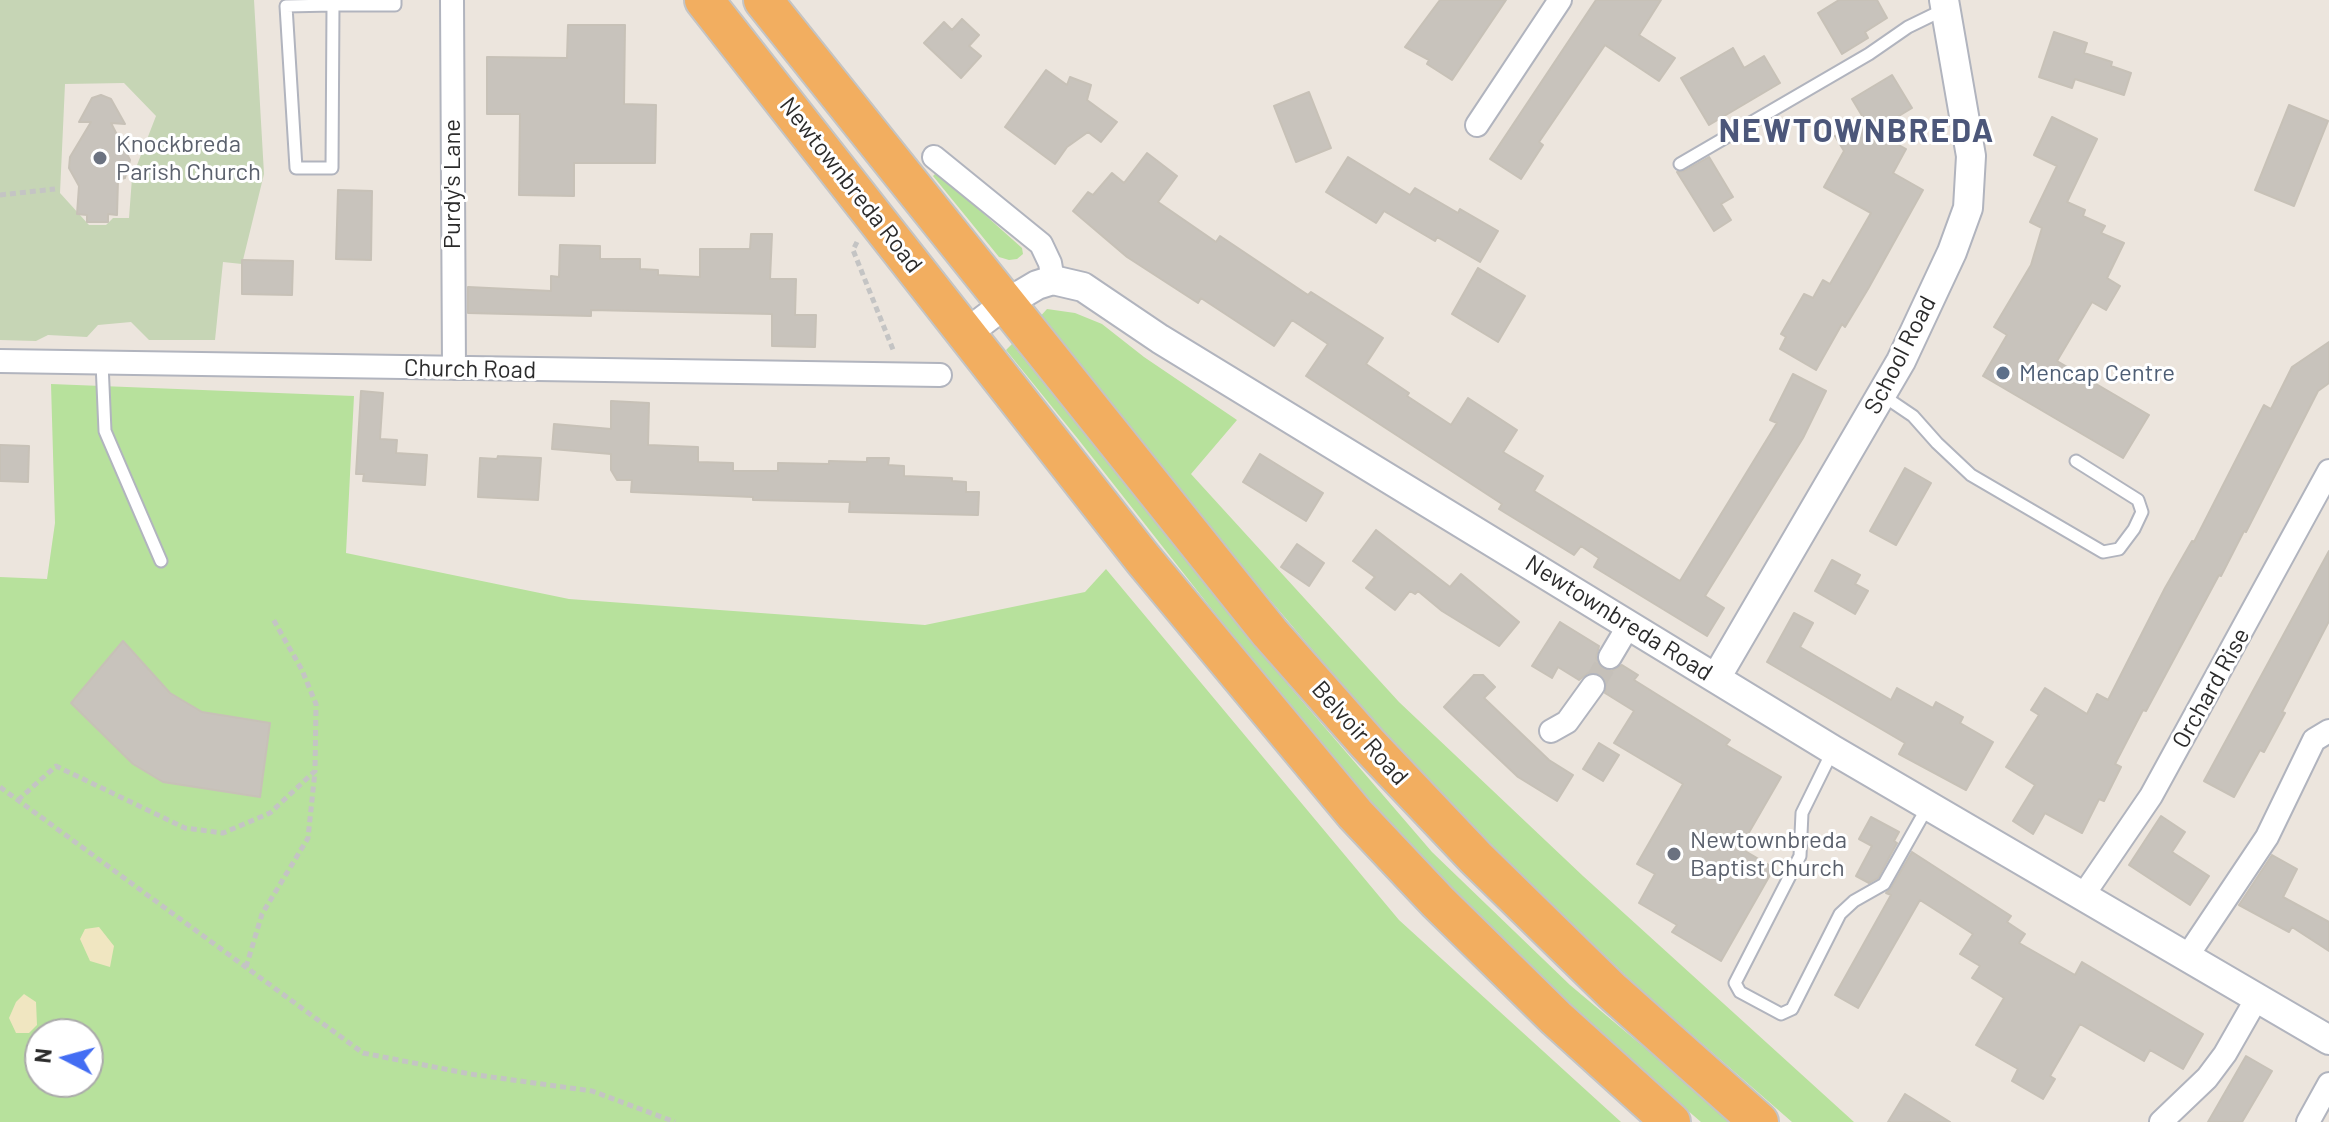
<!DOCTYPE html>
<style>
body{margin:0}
#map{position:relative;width:2329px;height:1122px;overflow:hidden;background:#ece5dd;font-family:Barlow,sans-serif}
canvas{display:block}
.north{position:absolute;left:24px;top:1018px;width:80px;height:80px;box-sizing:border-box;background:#fff;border:2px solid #aaa;border-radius:50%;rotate:276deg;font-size:22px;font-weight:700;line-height:32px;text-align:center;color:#2b2b2b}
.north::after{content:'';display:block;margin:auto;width:28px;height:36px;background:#436df3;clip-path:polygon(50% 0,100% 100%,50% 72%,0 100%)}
</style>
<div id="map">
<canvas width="2329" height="1122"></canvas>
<div class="north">N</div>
</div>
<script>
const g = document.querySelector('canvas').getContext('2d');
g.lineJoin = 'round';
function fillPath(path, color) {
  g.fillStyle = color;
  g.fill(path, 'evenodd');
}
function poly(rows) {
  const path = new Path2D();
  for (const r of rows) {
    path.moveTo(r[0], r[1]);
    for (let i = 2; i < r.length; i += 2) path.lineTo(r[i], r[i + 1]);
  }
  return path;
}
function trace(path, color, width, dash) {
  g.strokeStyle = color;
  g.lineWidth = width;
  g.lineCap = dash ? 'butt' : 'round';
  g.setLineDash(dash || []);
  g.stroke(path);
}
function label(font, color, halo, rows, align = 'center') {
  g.font = font + ' Barlow,sans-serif';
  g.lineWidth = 6;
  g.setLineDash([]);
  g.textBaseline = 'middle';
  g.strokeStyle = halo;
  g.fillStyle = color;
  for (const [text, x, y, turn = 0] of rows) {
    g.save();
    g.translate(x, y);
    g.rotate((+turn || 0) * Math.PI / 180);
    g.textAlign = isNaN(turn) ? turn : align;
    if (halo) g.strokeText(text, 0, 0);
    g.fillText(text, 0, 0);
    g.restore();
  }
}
fillPath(poly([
 [937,172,1022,248,1023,254,1017,259,1009,260,999,257,933,176],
 [1047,309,1075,313,1102,324,1144,357,1237,420,1191,474,1399,702,1583,876,1854,1122,1792,1122,1644,993,1521,875,1376,725,1271,601,1037,320],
 [1012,344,1290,687,1432,852,1570,985,1733,1122,1701,1122,1591,1027,1370,806,1302,724,1078,439,1006,350],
 [51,384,354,396,346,553,569,599,925,625,1085,592,1106,569,1399,920,1621,1122,0,1122,0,577,47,579,55,523],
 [40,1034,88,1034,88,1082,40,1082]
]), '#b7e19c');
fillPath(poly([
 [99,927,114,946,110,967,90,961,80,939,85,929],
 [24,994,36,1002,37,1025,29,1033,16,1033,9,1018,16,1002]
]), '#f0e6c1');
fillPath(poly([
 [0,0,254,0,264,174,242,264,223,262,215,340,149,340,131,322,98,325,87,337,48,335,36,341,0,340],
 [124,83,156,116,132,178,129,218,113,218,106,225,89,225,60,193,65,84]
]), '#c6d5b5');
const building = poly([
 [1440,0,1506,0,1452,80,1427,64,1429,60,1405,47,1440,0],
 [1596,0,1661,0,1639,35,1675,58,1659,81,1605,45,1539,142,1543,145,1521,179,1490,159,1596,0],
 [1839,0,1877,0,1887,18,1865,32,1868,38,1842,54,1818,13,1839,0],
 [962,19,979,35,969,46,981,56,961,78,924,43,944,22,952,30,962,19],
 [568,25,625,25,624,104,656,105,655,163,574,163,574,196,519,195,520,114,487,114,487,57,567,58,568,25],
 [2054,32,2087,43,2084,53,2112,62,2111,66,2131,73,2124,95,2075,79,2072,88,2039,77,2054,32],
 [1733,48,1744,68,1764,56,1780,83,1709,125,1681,78,1733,48],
 [1046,70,1067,85,1070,77,1091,85,1087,100,1117,122,1101,142,1088,132,1067,147,1055,164,1005,127,1046,70],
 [1892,75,1912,108,1874,131,1906,149,1893,173,1923,190,1868,289,1845,327,1842,324,1816,370,1780,349,1786,337,1781,334,1804,294,1813,298,1823,280,1830,284,1871,213,1824,187,1844,151,1835,136,1858,122,1870,129,1852,99,1892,75],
 [1309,92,1331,148,1296,162,1274,106,1309,92],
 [101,95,111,99,125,124,111,123,130,160,125,178,118,180,117,215,108,214,108,222,87,222,87,215,77,214,79,186,69,168,70,157,91,122,79,122,92,98,101,95],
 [2289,105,2328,121,2294,206,2255,190,2289,105],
 [2052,117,2097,139,2067,202,2085,210,2083,216,2105,226,2101,233,2124,243,2107,278,2120,286,2106,310,2092,302,2057,361,2149,415,2123,458,1983,376,2007,335,1994,327,2031,265,2042,228,2030,222,2057,166,2034,155,2052,117],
 [1147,153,1177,176,1158,202,1216,242,1220,236,1308,295,1311,292,1383,338,1366,364,1409,393,1407,396,1451,425,1468,398,1517,430,1503,452,1543,476,1534,491,1680,581,1777,423,1770,420,1793,374,1826,391,1803,438,1705,596,1724,608,1707,636,1594,567,1599,558,1581,546,1574,555,1499,509,1502,504,1306,376,1328,344,1292,320,1274,346,1201,298,1198,303,1127,257,1073,211,1088,192,1093,195,1112,173,1124,183,1147,153],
 [1348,157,1410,195,1415,188,1458,213,1460,209,1498,231,1480,262,1437,237,1435,241,1384,211,1376,223,1326,192,1348,157],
 [1709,157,1733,197,1721,204,1731,220,1714,231,1677,172,1684,171,1709,157],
 [338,190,372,191,371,260,336,259,338,190],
 [751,234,772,234,770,279,796,279,795,315,816,315,815,347,772,346,772,314,591,310,591,316,468,313,468,287,551,291,551,276,559,277,560,245,600,246,600,259,640,259,640,269,658,270,658,275,700,277,700,249,750,249,751,234],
 [242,260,293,261,292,295,242,294,242,260],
 [1478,268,1525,296,1498,342,1452,314,1478,268],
 [2329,342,2329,383,2318,391,2246,532,2244,531,2221,576,2219,575,2146,711,2143,710,2115,764,2121,767,2104,801,2099,799,2082,833,2045,813,2033,834,2013,821,2035,785,2006,767,2039,715,2031,710,2045,688,2087,714,2097,694,2108,700,2165,588,2192,541,2194,542,2264,405,2271,409,2292,367,2329,342],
 [361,391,383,393,380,439,397,440,396,453,427,455,425,485,363,481,364,474,356,474,361,391],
 [611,401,649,403,648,445,698,447,698,462,733,463,733,471,778,471,778,463,829,464,829,461,867,462,867,458,889,458,888,465,904,466,904,476,952,478,952,481,966,482,966,492,979,492,978,515,849,512,850,502,753,500,753,497,631,492,632,480,617,480,611,470,611,454,552,449,554,424,611,429,611,401],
 [0,445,29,446,28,482,0,481,0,445],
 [1260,454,1323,493,1306,521,1243,482,1260,454],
 [498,456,541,458,538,500,478,497,480,458,497,459,498,456],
 [1905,468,1931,483,1896,545,1870,531,1905,468],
 [1376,530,1450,587,1461,574,1519,622,1499,646,1442,611,1418,591,1415,594,1410,591,1395,610,1366,588,1375,577,1353,561,1376,530],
 [1297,544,1324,563,1309,586,1281,567,1297,544],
 [2329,551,2329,621,2282,712,2285,713,2264,752,2260,750,2234,797,2204,781,2329,551],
 [1832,560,1860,575,1855,584,1868,591,1855,614,1815,591,1832,560],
 [1794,613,1813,623,1800,647,1891,700,1897,688,1933,708,1936,702,1963,717,1960,723,1993,742,1966,790,1899,754,1905,743,1767,662,1794,613],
 [1560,622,1599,646,1596,658,1602,669,1611,671,1622,665,1638,675,1634,680,1730,740,1726,745,1781,777,1740,848,1774,868,1721,961,1672,932,1677,925,1639,903,1655,874,1637,864,1683,784,1614,743,1634,711,1605,693,1606,681,1602,675,1588,673,1579,680,1558,667,1552,678,1532,666,1560,622],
 [123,641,170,693,202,712,270,723,260,797,163,782,133,764,71,703,123,641],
 [1474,675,1483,675,1495,687,1484,698,1549,760,1573,775,1557,801,1518,777,1444,707,1474,675],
 [1599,743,1619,755,1603,781,1583,769,1599,743],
 [2161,816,2185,832,2172,852,2209,876,2190,905,2129,865,2161,816],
 [1871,817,1899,832,1894,841,1897,843,1878,878,1869,883,1856,876,1872,846,1859,839,1871,817],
 [1912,852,2011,916,2007,922,2025,934,2019,943,2075,975,2082,962,2203,1034,2183,1069,2150,1050,2144,1061,2080,1024,2050,1076,2055,1079,2043,1099,2012,1081,2018,1069,1976,1045,2004,998,1972,978,1980,966,1960,954,1973,934,1920,900,1858,1008,1835,995,1891,895,1886,893,1891,888,1912,852],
 [2272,855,2297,869,2283,897,2329,922,2329,951,2292,927,2289,932,2239,905,2272,855],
 [2246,1056,2272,1071,2242,1122,2208,1122,2246,1056],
 [1905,1094,1950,1122,1888,1122,1905,1094]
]);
fillPath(building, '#c8c3bc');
trace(building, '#c7c1b7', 2);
trace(poly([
 [1593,686,1610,657]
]), '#c5c0b9', 22, [22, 11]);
const service = poly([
 [333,5,332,168,296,168,286,6,333,5,395,5,395,0],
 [1680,164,1869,54,1908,27,1945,9],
 [102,363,105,431,161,561],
 [1882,395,1913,416,1937,443,1971,475,2103,552,2119,549,2134,529,2142,512,2138,500,2076,461],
 [1833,750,1802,813,1800,856,1735,983,1740,992,1781,1014,1792,1009,1840,914,1854,901,1884,884,1928,806]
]);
const minor = poly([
 [452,0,454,368],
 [1477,125,1560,0],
 [934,157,1041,244,1050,263,1053,280],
 [0,361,940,375],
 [1610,657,1629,625],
 [1551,731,1567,722,1593,686],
 [2082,897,2151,796,2329,471],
 [2186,958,2267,837,2314,740,2329,731],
 [2161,1122,2207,1078,2225,1054,2257,998],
 [2308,1122,2329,1084]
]);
const tertiary = poly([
 [967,333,1005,304,1037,285,1053,280,1083,287,1160,339,1833,750,2329,1040],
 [1716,678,1901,361,1952,252,1968,208,1971,156,1944,0]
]);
const trunk = poly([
 [704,0,1143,559,1355,814,1438,902,1556,1018,1671,1122],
 [763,0,1270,633,1368,744,1476,858,1612,991,1759,1122]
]);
trace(service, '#b1b4be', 15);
trace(minor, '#b1b4be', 26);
trace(tertiary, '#b1b4be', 32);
trace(trunk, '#c4c4c4', 42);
trace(poly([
 [0,195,55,189],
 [857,242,853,250,894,352],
 [0,787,363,1053,470,1074,592,1091,675,1122],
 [18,800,56,766,185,828,223,833,270,813,315,771,316,704,302,670,273,619],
 [246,967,262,914,308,838,315,771]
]), '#c4c4c4', 5, [6, 4]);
trace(service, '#fff', 11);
trace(minor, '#fff', 22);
trace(tertiary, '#fff', 28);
trace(trunk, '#f2ae60', 38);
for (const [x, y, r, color] of [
 [100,158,8,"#6b7280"],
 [2003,373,8,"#5c6f8a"],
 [1674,854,8,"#6b7280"]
]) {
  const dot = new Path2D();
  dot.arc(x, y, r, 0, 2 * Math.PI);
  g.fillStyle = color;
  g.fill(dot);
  trace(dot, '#fff', 3);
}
label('24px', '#5b616d', '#fff', [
 ["Knockbreda",116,144],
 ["Parish Church",116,172],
 ["Newtownbreda",1690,840],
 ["Baptist Church",1690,868]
], 'left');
label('24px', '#2b2b2b', '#fff', [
 ["Purdy's Lane",452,184,-90],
 ["Newtownbreda Road",851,185,52],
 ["School Road",1900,355,-63],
 ["Church Road",470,369,1],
 ["Newtownbreda Road",1619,618,32],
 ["Orchard Rise",2211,688,-61],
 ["Belvoir Road",1360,733,48]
]);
label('24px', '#4e5e75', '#fff', [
 ["Mencap Centre",2019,373]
], 'left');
g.letterSpacing = '2px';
label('bold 32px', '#4c577a', '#fff', [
 ["NEWTOWNBREDA",1857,131]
]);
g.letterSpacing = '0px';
</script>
